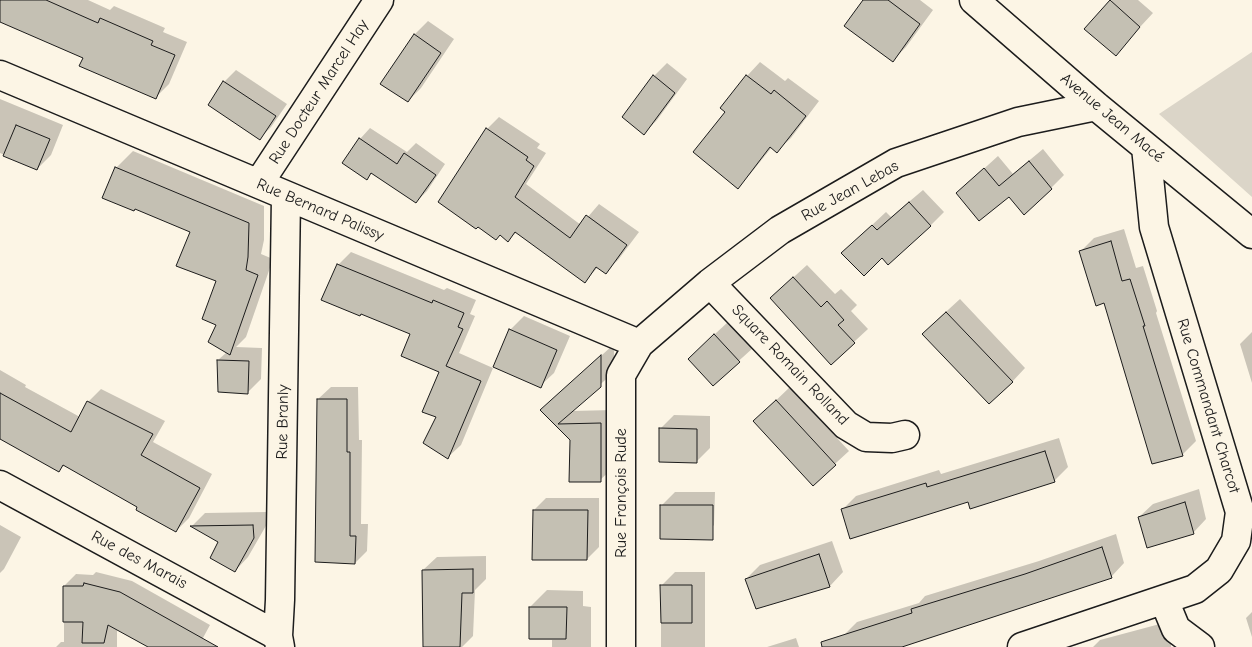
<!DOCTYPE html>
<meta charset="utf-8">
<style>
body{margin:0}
canvas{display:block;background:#fcf5e5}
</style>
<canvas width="1252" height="647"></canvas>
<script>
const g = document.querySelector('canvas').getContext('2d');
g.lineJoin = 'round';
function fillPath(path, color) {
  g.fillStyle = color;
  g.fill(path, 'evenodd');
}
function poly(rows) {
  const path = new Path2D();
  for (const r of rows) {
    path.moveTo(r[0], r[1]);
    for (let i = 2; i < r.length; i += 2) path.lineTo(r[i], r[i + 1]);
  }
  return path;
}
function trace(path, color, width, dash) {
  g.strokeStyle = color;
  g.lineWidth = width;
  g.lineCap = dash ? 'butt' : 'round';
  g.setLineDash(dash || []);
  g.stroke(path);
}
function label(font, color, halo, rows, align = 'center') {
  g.font = font + ' "Comic Neue",sans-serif';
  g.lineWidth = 4;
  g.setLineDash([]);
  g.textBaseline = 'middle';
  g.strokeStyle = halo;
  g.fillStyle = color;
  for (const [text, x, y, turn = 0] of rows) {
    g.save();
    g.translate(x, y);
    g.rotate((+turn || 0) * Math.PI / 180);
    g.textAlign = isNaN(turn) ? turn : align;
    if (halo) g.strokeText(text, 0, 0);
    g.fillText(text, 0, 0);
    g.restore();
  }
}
fillPath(poly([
 [1252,52,1252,197,1159,114]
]), '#dbd5c8');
fillPath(poly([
 [0,0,88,0,110,10,114,6,165,28,163,32,187,42,169,84,156,97,84,57,0,21],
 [865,0,920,0,933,10,906,47,893,60],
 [1112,0,1138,0,1153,13,1115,54,1090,24],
 [428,21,454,39,421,88,408,101,382,83,415,34],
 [760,62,785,81,788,78,819,101,791,138,777,151,772,147,751,173,738,187,726,112,747,76],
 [667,63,687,79,657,120,644,133,654,76],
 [236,70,287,104,271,127,260,138,224,82],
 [0,99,63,125,51,155,37,169,0,153],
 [499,117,540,144,537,148,546,153,526,184,581,225,599,204,639,232,618,260,605,272,598,267,585,281,517,232,508,240,487,129],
 [370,128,407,152,416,143,445,164,427,191,416,202,372,173,366,178,360,139],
 [1043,149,1064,175,1051,188,1009,196,957,193,998,156,1013,174],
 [133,151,264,206,264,240,261,254,273,259,246,337,236,347,262,348,261,379,248,392,218,360,227,352,218,325,217,281,192,232,116,168],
 [923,190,944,212,930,226,882,257,857,239,886,212,891,217],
 [1124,229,1136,268,1143,266,1157,311,1156,313,1196,441,1182,455,1081,251,1094,238],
 [351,252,444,290,447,288,476,300,470,314,475,316,459,353,493,368,461,445,448,457,438,417,441,371,411,334,338,265],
 [807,265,835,294,841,289,857,305,851,311,868,329,831,363,785,285],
 [960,299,1025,368,1012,382,937,320],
 [524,316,570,336,554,373,540,386,510,330],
 [728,322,753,348,713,384,703,345],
 [1252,332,1252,383,1240,344],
 [614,344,614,372,571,411,614,410,614,467,600,480,571,440,542,410],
 [0,370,26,385,25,387,80,417,88,402,101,389,165,421,153,442,212,474,189,518,176,531,139,507,65,465,59,470,0,438],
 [331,387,358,387,359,440,362,440,361,524,368,524,367,551,355,563,318,399],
 [790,387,849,451,813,484,768,408],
 [674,415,710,416,710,448,696,462,660,429],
 [1059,438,1068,467,1054,481,969,501,842,510,856,496,939,470,941,474],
 [1199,489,1206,519,1193,533,1139,517,1153,504],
 [675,492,715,492,714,525,701,538,662,505],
 [546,498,599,498,599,547,587,559,534,510],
 [266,512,267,524,248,557,235,571,219,542,192,526,205,513],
 [0,525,21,537,4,569,0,573],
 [1116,534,1124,563,1111,577,901,647,847,647,843,636,857,622,919,603,925,596,1039,561],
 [832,541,843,572,830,586,757,608,746,579,760,565],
 [486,556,486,579,475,590,473,636,462,647,424,647,423,570,437,557],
 [96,572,132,581,210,625,198,647,150,647,117,628,117,647,56,647,61,642,64,642,64,586,76,574,93,575],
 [675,572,705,572,705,647,661,647,661,586],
 [547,590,583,591,583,606,591,607,591,647,552,647,552,640,530,640,530,607],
 [1252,612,1252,637,1246,618],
 [1171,621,1171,647,1093,647,1100,640],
 [796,638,799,647,767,647]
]), '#0003');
const building = poly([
 [0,0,46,0,98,23,100,18,153,41,151,45,175,55,156,99,79,66,83,58,0,22,0,0],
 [863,0,888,0,920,24,893,62,844,26,863,0],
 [1110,0,1140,27,1116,56,1084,29,1110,0],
 [414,34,441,53,408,102,380,84,414,34],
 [653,75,675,93,644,135,622,117,653,75],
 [746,75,771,94,774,90,806,116,777,153,770,147,738,189,693,152,725,112,720,108,746,75],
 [223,81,276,116,260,140,208,105,223,81],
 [16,125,50,139,37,170,3,156,16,125],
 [486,128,528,157,526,160,534,166,515,197,570,238,586,215,627,245,606,274,596,267,585,283,515,232,508,242,500,235,496,240,478,227,476,229,438,202,486,128],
 [359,138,397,164,404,153,436,175,416,203,371,173,367,180,342,163,359,138],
 [1029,161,1052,189,1024,215,1009,197,979,221,956,193,984,168,999,186,1029,161],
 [115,167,249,223,248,257,246,270,258,275,230,355,208,342,216,325,202,319,216,281,176,266,190,232,135,209,134,211,102,198,115,167],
 [909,202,931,226,888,265,882,258,864,276,841,253,872,225,877,230,909,202],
 [1111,241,1122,281,1130,279,1145,326,1143,326,1183,456,1152,464,1104,303,1096,306,1079,251,1111,241],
 [337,264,432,303,433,300,464,313,458,327,463,329,446,366,481,381,448,459,423,443,436,417,422,412,439,372,401,356,410,334,361,314,360,316,321,300,337,264],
 [793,277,821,307,827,301,844,320,838,325,855,343,831,365,770,298,793,277],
 [946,312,1013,382,989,404,922,334,946,312],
 [509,329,557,350,541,388,493,367,509,329],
 [714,334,740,362,713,386,688,359,714,334],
 [601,355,601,387,558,424,601,423,601,482,569,482,570,440,540,410,601,355],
 [217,360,249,361,248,394,218,392,217,360],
 [0,393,71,432,87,401,153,434,141,455,200,488,176,532,136,510,137,507,63,465,59,472,0,439,0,393],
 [317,399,347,399,347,452,350,452,350,536,356,536,355,564,315,562,317,399],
 [776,400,836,465,813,486,753,421,776,400],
 [659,428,697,429,697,463,659,462,659,428],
 [1045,451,1055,482,970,509,968,502,850,539,841,509,926,483,927,487,1045,451],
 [1185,502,1194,534,1147,548,1138,517,1185,502],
 [660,505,713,505,713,540,660,539,660,505],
 [533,510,588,510,587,560,532,560,533,510],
 [253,525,254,538,235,572,210,558,218,542,190,526,253,525],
 [1102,547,1112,578,902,647,822,647,821,642,912,613,911,609,1025,574,1102,547],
 [819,554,830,587,756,609,745,579,819,554],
 [473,569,473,593,462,593,460,647,423,647,422,570,473,569],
 [84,583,120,592,218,647,148,647,108,625,104,643,82,643,83,622,63,622,63,586,83,586,84,583],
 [660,585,692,585,692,623,661,623,660,585],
 [529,607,567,607,566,639,529,639,529,607]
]);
fillPath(building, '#c4c0b3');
trace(building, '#1c1c1c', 1);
const minor = poly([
 [974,0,1096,106,1252,234],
 [0,75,639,344],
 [259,183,379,0],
 [710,283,846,425,866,437,892,438,905,435],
 [0,485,278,636],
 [1164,600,1176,629,1200,647],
 [280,647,278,636,280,600,286,197],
 [621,647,621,375,639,344,710,283,780,230,896,163,1018,122,1096,106],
 [1022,647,1195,589,1219,570,1236,541,1240,512,1154,227,1146,147]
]);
trace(minor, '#1c1c1c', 31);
trace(minor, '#fcf5e5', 28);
label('16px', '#1c1c1c', '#fcf5e5', [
 ["Rue Docteur Marcel Hay",319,92,-57],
 ["Avenue Jean Macé",1112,118,40],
 ["Rue Jean Lebas",850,191,-29],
 ["Rue Bernard Palissy",320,210,23],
 ["Square Romain Rolland",790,365,46],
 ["Rue Commandant Charcot",1208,406,73],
 ["Rue Branly",283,422,-89],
 ["Rue François Rude",621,493,-90],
 ["Rue des Marais",139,560,28]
]);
</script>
